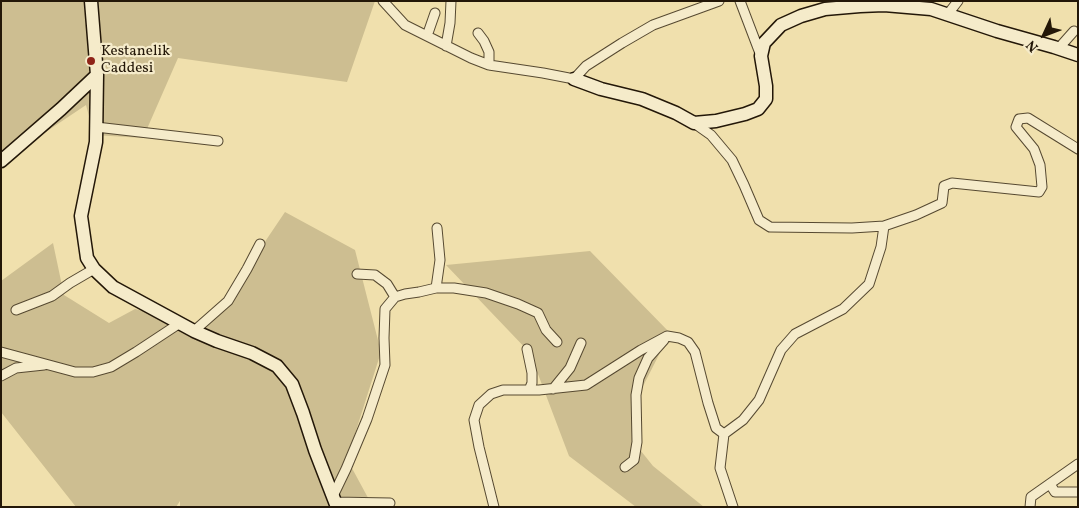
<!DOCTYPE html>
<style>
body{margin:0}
#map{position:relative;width:1079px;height:508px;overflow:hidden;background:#f0e0ad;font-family:Vollkorn,serif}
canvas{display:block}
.frame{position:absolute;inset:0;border:2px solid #231708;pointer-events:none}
.north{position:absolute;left:1019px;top:10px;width:50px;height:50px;-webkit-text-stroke:4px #f5ebca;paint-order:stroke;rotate:227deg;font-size:14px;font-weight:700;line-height:20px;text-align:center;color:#231708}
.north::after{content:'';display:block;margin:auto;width:18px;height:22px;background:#231708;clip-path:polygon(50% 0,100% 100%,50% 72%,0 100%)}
</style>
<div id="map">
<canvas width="1079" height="508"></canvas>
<div class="frame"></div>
<div class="north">N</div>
</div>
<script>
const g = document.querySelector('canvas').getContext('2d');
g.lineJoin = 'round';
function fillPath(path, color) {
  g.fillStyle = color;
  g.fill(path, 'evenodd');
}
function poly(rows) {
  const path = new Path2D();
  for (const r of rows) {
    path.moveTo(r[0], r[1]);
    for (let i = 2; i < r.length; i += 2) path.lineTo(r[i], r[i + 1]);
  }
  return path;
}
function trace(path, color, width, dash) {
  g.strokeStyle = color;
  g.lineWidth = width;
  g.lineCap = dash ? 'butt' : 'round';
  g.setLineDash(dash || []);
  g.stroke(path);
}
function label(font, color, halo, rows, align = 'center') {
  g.font = font + ' Vollkorn,serif';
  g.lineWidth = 4.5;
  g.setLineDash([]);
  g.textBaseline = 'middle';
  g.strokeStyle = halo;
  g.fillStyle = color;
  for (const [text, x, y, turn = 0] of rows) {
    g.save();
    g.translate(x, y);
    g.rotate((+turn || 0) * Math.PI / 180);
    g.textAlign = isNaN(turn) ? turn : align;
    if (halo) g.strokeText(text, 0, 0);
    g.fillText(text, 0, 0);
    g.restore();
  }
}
fillPath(poly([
 [1,1,375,1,347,82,178,58,143,138,94,135,86,105,1,162],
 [285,212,355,250,381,352,347,459,373,507,180,507,180,501,176,507,76,507,1,412,1,281,53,243,64,295,109,323,135,309,193,324,225,301],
 [590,251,670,333,637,398,637,446,653,466,704,507,636,507,569,456,530,353,446,265]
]), '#cdbe91');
const street = poly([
 [383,1,405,25,471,58,489,65,543,73,574,79,586,66,622,43,653,25,719,1],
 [740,1,761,56],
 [948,14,958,1],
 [478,33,484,41,489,52,489,65],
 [427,36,435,13],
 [446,46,450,23,451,1],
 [1058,49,1074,31],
 [694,123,711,135,732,160,744,185,759,220,770,227,852,228,884,226,916,215,942,203,944,186,952,183,1039,192,1042,187,1040,165,1034,149,1016,127,1019,119,1028,118,1078,149],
 [96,127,218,141],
 [357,274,375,275,387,284,395,297],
 [436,288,440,260,437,228],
 [16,310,52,296,70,283,94,269],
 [194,331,228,301,247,269,260,244],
 [527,349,532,373,532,383,529,390],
 [1,352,75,372,93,372,111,367,136,352,180,323],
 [1,376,16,368,44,365],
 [553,389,570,368,581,343],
 [724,434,720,468,733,507],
 [625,467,634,460,637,442,636,395,639,378,648,358,664,340],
 [1050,484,1055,492,1078,492],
 [333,496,346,469,367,419,385,365,384,338,385,309,395,297,405,294,419,292,436,288,454,288,486,293,518,304,538,313,546,330,557,342],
 [335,502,390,503],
 [494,507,479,447,474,420,479,405,491,394,503,390,539,390,586,385,641,350,667,336,679,338,688,342,695,352,708,403,716,428,724,434,743,420,759,400,781,350,795,334,843,309,869,284,881,247,884,226],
 [1030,507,1031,497,1078,464]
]);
const secondary = poly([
 [91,1,97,75,96,142,81,216,87,258,94,269,113,287,194,331,217,341,252,353,277,366,292,384,303,413,315,450,337,507],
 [574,79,601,89,642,99,676,113,694,123,716,121,745,114,758,109,766,99,766,86,761,56,764,43,781,25,801,16,825,9,860,6,884,5,931,9,997,31,1054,47,1078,55],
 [1,161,61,109,97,75]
]);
trace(street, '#564931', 11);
trace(secondary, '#231708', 15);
trace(street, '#f5ebca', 9);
trace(secondary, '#f5ebca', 12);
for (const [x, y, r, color] of [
 [91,61,5,"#8f2418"]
]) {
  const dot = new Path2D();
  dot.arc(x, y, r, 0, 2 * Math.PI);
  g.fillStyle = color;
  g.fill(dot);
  trace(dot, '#f5ebca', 2);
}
label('15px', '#231708', '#f5ebca', [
 ["Kestanelik",101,52],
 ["Caddesi",101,69]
], 'left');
</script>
